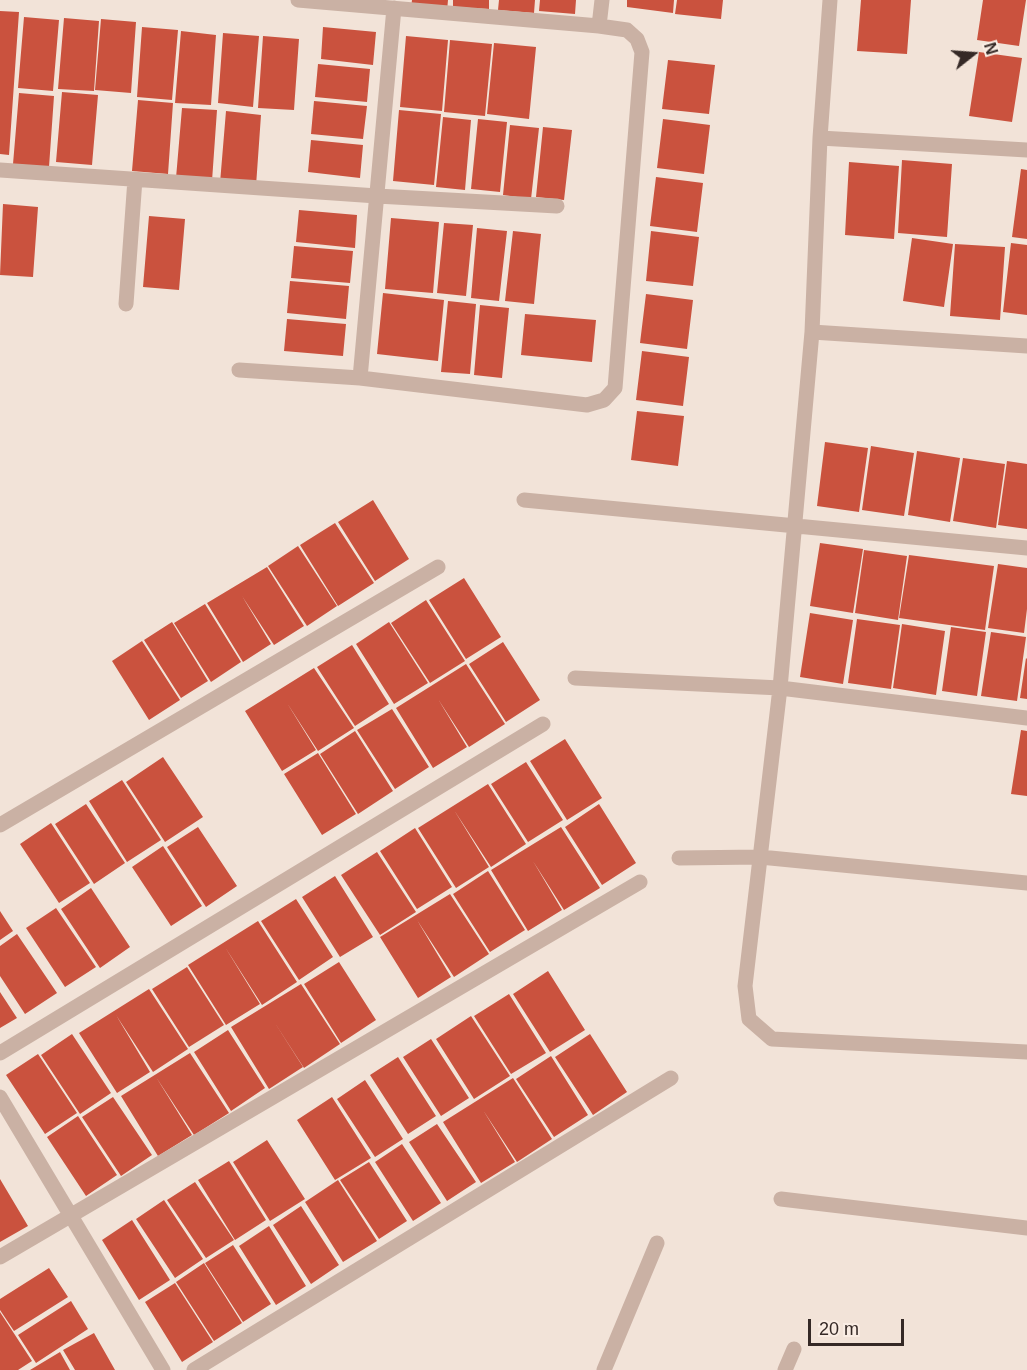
<!DOCTYPE html>
<style>
body{margin:0}
#map{position:relative;width:1027px;height:1370px;overflow:hidden;background:#f2e3d8;font-family:Arial,sans-serif}
canvas{display:block}
.north{position:absolute;left:943px;top:24px;width:60px;height:60px;-webkit-text-stroke:4px #faede4;paint-order:stroke;rotate:73deg;font-size:16px;font-weight:700;line-height:24px;text-align:center;color:#352926}
.north::after{content:'';display:block;margin:auto;width:21px;height:27px;background:#352926;clip-path:polygon(50% 0,100% 100%,50% 72%,0 100%)}
.scale{position:absolute;left:808px;top:1319px;width:96px;height:27px;box-sizing:border-box;border:3px solid #352926;border-top:0;padding-left:8px;font-size:18px;line-height:21px;white-space:nowrap;color:#352926;-webkit-text-stroke:4px #faede4;paint-order:stroke}
</style>
<div id="map">
<canvas width="1027" height="1370"></canvas>
<div class="north">N</div>
<div class="scale">20 m</div>
</div>
<script>
const g = document.querySelector('canvas').getContext('2d');
g.lineJoin = 'round';
function fillPath(path, color) {
  g.fillStyle = color;
  g.fill(path, 'evenodd');
}
function poly(rows) {
  const path = new Path2D();
  for (const r of rows) {
    path.moveTo(r[0], r[1]);
    for (let i = 2; i < r.length; i += 2) path.lineTo(r[i], r[i + 1]);
  }
  return path;
}
function trace(path, color, width, dash) {
  g.strokeStyle = color;
  g.lineWidth = width;
  g.lineCap = dash ? 'butt' : 'round';
  g.setLineDash(dash || []);
  g.stroke(path);
}
fillPath(poly([
 [412,0,448,0,447,11,411,8],
 [453,0,489,0,489,9,453,7],
 [499,0,535,0,534,13,498,10],
 [540,0,576,0,575,14,539,11],
 [627,0,674,0,673,13,627,7],
 [677,0,723,0,721,19,675,14],
 [861,0,911,0,907,54,857,51],
 [983,0,1026,0,1019,46,977,40],
 [0,11,19,12,9,155,0,154],
 [24,17,59,20,53,91,18,88],
 [64,18,99,21,94,91,58,89],
 [101,19,136,22,131,93,95,90],
 [142,27,178,30,172,100,137,97],
 [323,27,376,32,373,65,321,59],
 [181,31,216,35,211,105,175,103],
 [223,33,259,36,253,107,218,103],
 [263,36,299,39,294,110,258,108],
 [406,36,448,40,442,111,400,107],
 [450,40,492,44,485,116,444,112],
 [494,43,536,47,529,119,487,114],
 [979,52,1022,58,1012,122,969,116],
 [668,60,715,65,709,114,662,109],
 [318,64,370,69,367,102,315,97],
 [62,92,98,95,92,165,56,162],
 [19,93,54,96,49,167,13,164],
 [138,100,173,103,168,174,132,171],
 [314,101,367,106,363,139,311,134],
 [182,108,217,110,212,181,176,178],
 [399,110,441,114,434,185,393,181],
 [226,111,261,115,256,186,220,183],
 [443,117,471,120,465,190,436,187],
 [478,119,507,122,500,192,471,189],
 [663,119,710,125,704,174,657,168],
 [510,125,539,128,531,199,503,195],
 [543,127,572,130,564,200,536,197],
 [311,140,363,145,360,178,308,172],
 [902,160,952,164,947,237,898,233],
 [849,162,899,166,894,239,845,235],
 [1021,169,1027,170,1027,239,1012,237],
 [656,177,703,183,697,232,650,226],
 [3,204,38,207,33,277,0,275],
 [299,210,357,215,355,248,296,242],
 [149,216,185,219,179,290,143,287],
 [391,218,439,222,433,293,385,289],
 [444,223,473,225,466,296,437,293],
 [477,228,507,231,499,301,471,298],
 [513,231,541,234,534,304,505,301],
 [651,231,699,237,693,286,646,281],
 [912,238,953,244,944,307,903,301],
 [1011,243,1027,245,1027,315,1003,312],
 [955,244,1005,247,1000,320,950,316],
 [294,246,353,251,350,283,291,278],
 [290,281,349,286,346,319,287,313],
 [383,293,444,300,438,361,377,354],
 [646,294,693,300,687,349,640,343],
 [448,301,476,304,470,374,441,372],
 [480,305,509,308,502,378,474,375],
 [525,314,596,320,592,362,521,355],
 [287,319,346,324,343,356,284,351],
 [642,351,689,357,683,406,636,400],
 [637,411,684,416,678,466,631,460],
 [825,442,868,448,859,512,817,506],
 [871,446,914,453,904,516,862,510],
 [917,451,960,458,950,522,908,515],
 [963,458,1005,464,996,528,953,521],
 [1007,461,1027,464,1027,529,998,525],
 [373,500,409,559,375,581,338,522],
 [335,523,374,583,338,606,300,545],
 [820,543,863,549,853,613,810,606],
 [298,546,337,606,307,626,268,566],
 [864,550,907,556,898,620,855,613],
 [909,555,994,566,985,630,899,618],
 [998,564,1027,568,1027,609,1024,633,988,628],
 [267,567,304,626,274,645,242,596,271,644,243,662,207,603],
 [464,578,501,637,466,659,429,600],
 [426,600,465,661,430,683,391,623],
 [205,604,241,662,211,682,174,623],
 [810,613,853,620,843,684,800,677],
 [857,619,900,625,891,689,848,683],
 [172,622,208,681,181,698,144,640],
 [389,622,428,683,394,704,356,644],
 [902,624,945,631,936,695,893,688],
 [951,627,986,632,977,696,942,691],
 [991,632,1026,637,1017,701,981,696],
 [142,641,180,700,149,720,112,661],
 [503,642,540,700,506,722,469,664],
 [352,645,389,704,355,726,317,667],
 [1026,658,1027,659,1027,699,1020,698],
 [466,664,505,724,469,747,438,699,467,747,433,768,396,708],
 [314,668,354,728,318,751,287,703,316,750,282,771,245,711],
 [392,709,429,767,395,789,357,730],
 [1021,730,1027,731,1027,796,1011,794],
 [355,731,393,791,358,814,320,754],
 [565,739,602,798,567,820,530,761],
 [318,753,356,814,322,835,284,774],
 [163,757,203,817,165,842,126,782],
 [526,762,563,820,528,842,491,784],
 [122,780,161,840,127,862,89,801],
 [488,784,526,844,491,867,454,810,489,867,456,888,418,828],
 [86,804,125,863,94,884,55,824],
 [599,804,636,863,602,885,565,827],
 [51,823,90,883,59,903,20,844],
 [198,827,237,886,206,907,167,847],
 [561,827,600,888,564,910,533,861,562,910,528,931,491,870],
 [415,828,452,887,417,909,380,851],
 [163,846,202,906,171,926,132,867],
 [377,852,416,912,380,935,341,875],
 [488,871,525,930,490,952,453,894],
 [335,876,373,937,340,957,302,897],
 [91,888,130,947,100,968,61,909],
 [450,894,489,954,454,977,417,920,451,977,418,998,380,937],
 [296,899,333,957,299,980,261,921],
 [56,908,96,967,65,987,26,928],
 [0,911,13,931,0,940],
 [258,921,297,982,262,1005,225,947,260,1004,226,1025,188,965],
 [17,934,57,993,25,1014,0,976,0,946],
 [339,962,376,1020,341,1043,304,984],
 [187,967,224,1025,189,1047,152,989],
 [548,971,585,1030,550,1052,513,994],
 [301,984,340,1044,304,1068,273,1020,303,1067,269,1089,231,1027],
 [149,989,188,1049,153,1072,116,1015,150,1072,117,1093,79,1033],
 [0,992,17,1018,0,1028],
 [509,994,546,1053,511,1074,474,1016],
 [471,1016,510,1076,474,1099,436,1039],
 [228,1030,265,1088,231,1111,194,1052],
 [72,1034,111,1093,80,1114,41,1055],
 [590,1034,627,1092,593,1115,555,1057],
 [431,1039,469,1098,441,1116,403,1057],
 [190,1053,229,1113,194,1135,156,1077,192,1135,158,1156,121,1096],
 [38,1054,77,1113,45,1134,6,1075],
 [551,1056,588,1115,554,1137,516,1079],
 [398,1057,436,1116,408,1134,370,1075],
 [513,1078,552,1139,517,1162,483,1110,515,1162,481,1183,443,1122],
 [365,1080,403,1139,375,1157,337,1099],
 [113,1097,152,1155,121,1176,82,1117],
 [332,1097,371,1158,335,1180,297,1120],
 [78,1116,117,1175,86,1196,47,1137],
 [437,1124,476,1182,447,1201,409,1142],
 [267,1140,305,1199,270,1221,233,1162],
 [402,1144,441,1203,413,1221,375,1162],
 [229,1161,266,1220,235,1240,198,1180],
 [369,1162,407,1221,379,1239,340,1180],
 [0,1179,28,1226,0,1242],
 [338,1180,377,1241,343,1262,305,1202],
 [195,1182,234,1240,206,1258,167,1200],
 [164,1200,203,1259,175,1278,136,1219],
 [301,1206,339,1265,311,1284,273,1225],
 [132,1220,170,1280,139,1300,102,1240],
 [269,1226,306,1286,276,1305,239,1246],
 [233,1245,271,1304,243,1322,205,1263],
 [204,1263,242,1323,214,1341,176,1282],
 [49,1268,68,1297,14,1331,0,1310,0,1299],
 [175,1283,213,1342,182,1362,145,1302],
 [71,1301,88,1329,36,1363,18,1335],
 [0,1312,32,1361,18,1370,0,1370],
 [94,1333,115,1370,75,1370,63,1350],
 [60,1352,70,1370,30,1370]
]), '#ca523e');
trace(poly([
 [830,0,820,138,812,332,780,688,745,986,749,1019,772,1039,1027,1052],
 [599,26,602,0],
 [820,138,1027,150],
 [0,170,377,196,557,206],
 [126,304,135,179],
 [812,332,1027,346],
 [239,370,360,378,587,405,604,400,615,388,642,52,637,39,627,30,599,26,298,0],
 [360,378,394,8],
 [524,500,1027,548],
 [575,678,780,688,1027,718],
 [0,825,438,567],
 [679,858,760,857,1027,883],
 [0,1053,543,724],
 [0,1097,163,1370],
 [781,1199,1027,1228],
 [0,1257,640,882],
 [194,1370,671,1078],
 [604,1370,657,1243],
 [785,1370,794,1349]
]), '#cab1a4', 15);
</script>
